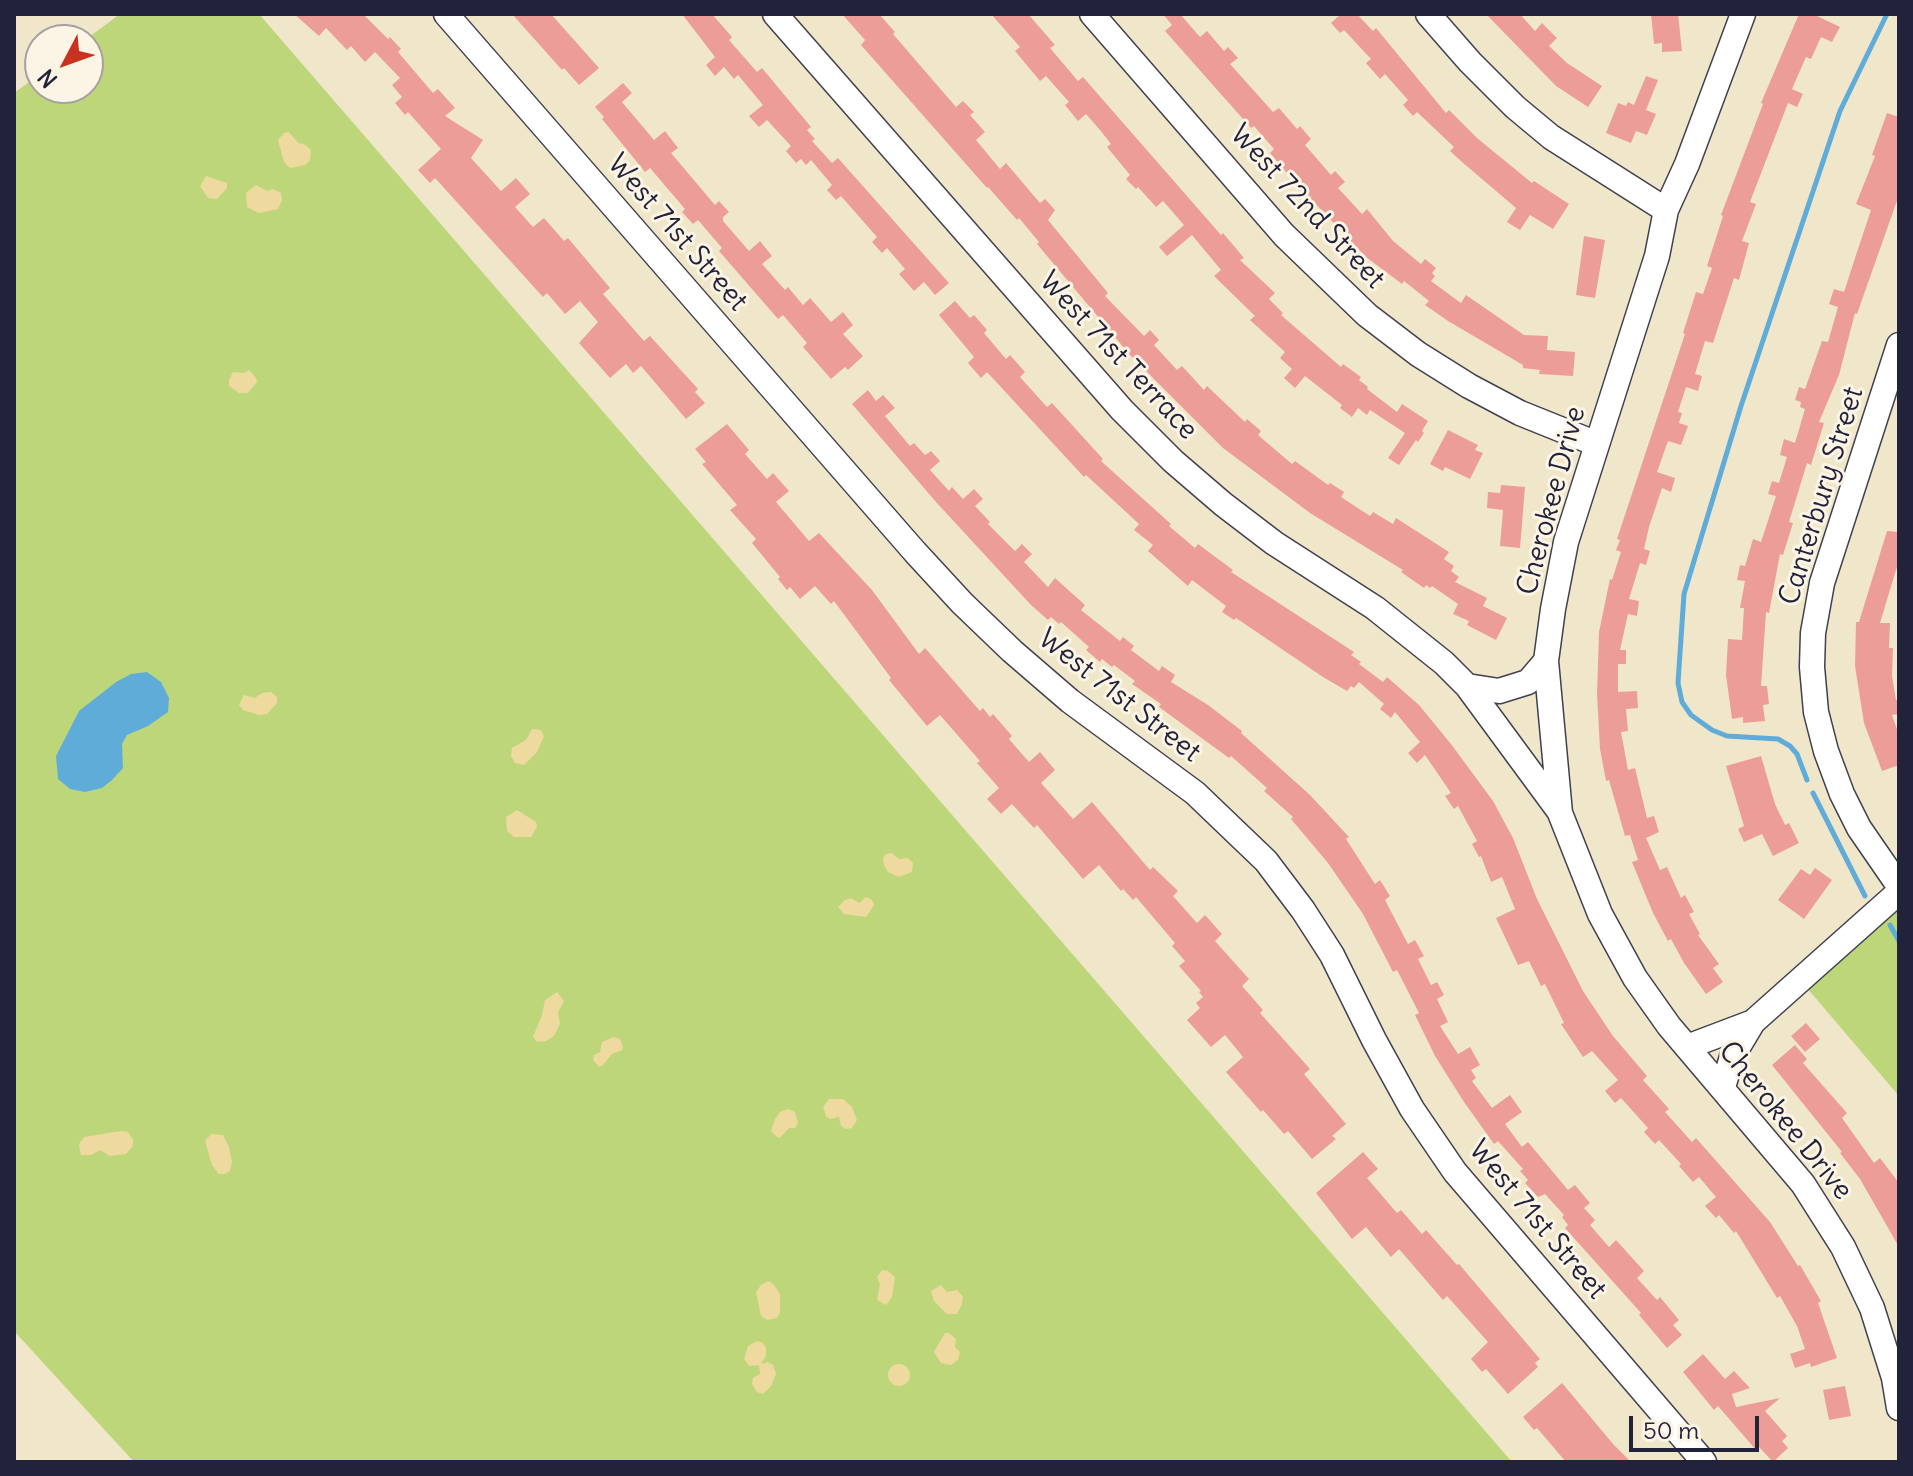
<!DOCTYPE html>
<style>
body{margin:0}
#map{position:relative;width:1913px;height:1476px;overflow:hidden;background:#f0e7ca;font-family:Delius,sans-serif}
canvas{display:block}
.frame{position:absolute;inset:0;border:16px solid #22223b;pointer-events:none}
.north{position:absolute;left:24px;top:24px;width:80px;height:80px;box-sizing:border-box;background:#fcf5e5;border:2px solid #a5a1a1;border-radius:50%;rotate:229deg;font-size:22px;font-weight:700;line-height:32px;text-align:center;color:#22223b}
.north::after{content:'';display:block;margin:auto;width:28px;height:36px;background:#c8321e;clip-path:polygon(50% 0,100% 100%,50% 72%,0 100%)}
.scale{position:absolute;left:1629px;top:1416px;width:130px;height:36px;box-sizing:border-box;border:4px solid #22223b;border-top:0;padding-left:10px;font-size:24px;line-height:28px;white-space:nowrap;color:#22223b;-webkit-text-stroke:6px #fcf5e5;paint-order:stroke}
</style>
<div id="map">
<canvas width="1913" height="1476"></canvas>
<div class="frame"></div>
<div class="north">N</div>
<div class="scale">50 m</div>
</div>
<script>
const g = document.querySelector('canvas').getContext('2d');
g.lineJoin = 'round';
function fillPath(path, color) {
  g.fillStyle = color;
  g.fill(path, 'evenodd');
}
function poly(rows) {
  const path = new Path2D();
  for (const r of rows) {
    if (r.length === 3) {
      path.moveTo(r[0] + r[2], r[1]);
      path.arc(r[0], r[1], r[2], 0, 2 * Math.PI);
      continue;
    }
    path.moveTo(r[0], r[1]);
    for (let i = 2; i < r.length; i += 2) path.lineTo(r[i], r[i + 1]);
  }
  return path;
}
function trace(path, color, width, dash) {
  g.strokeStyle = color;
  g.lineWidth = width;
  g.lineCap = dash ? 'butt' : 'round';
  g.setLineDash(dash || []);
  g.stroke(path);
}
function label(font, color, halo, rows, align = 'center') {
  g.font = font + ' Delius,sans-serif';
  g.lineWidth = 6;
  g.setLineDash([]);
  g.textBaseline = 'middle';
  g.strokeStyle = halo;
  g.fillStyle = color;
  for (const [text, x, y, turn = 0] of rows) {
    g.save();
    g.translate(x, y);
    g.rotate((+turn || 0) * Math.PI / 180);
    g.textAlign = isNaN(turn) ? turn : align;
    if (halo) g.strokeText(text, 0, 0);
    g.fillText(text, 0, 0);
    g.restore();
  }
}
fillPath(poly([
 [120,14,259,14,1512,1462,134,1462,14,1331,14,93,40,74,40,88,88,88,88,40,85,40],
 [1899,909,1899,1096,1807,988]
]), '#bed67a');
fillPath(poly([
 [289,132,298,143,304,144,311,150,310,160,305,165,290,168,284,162,278,140,284,133],
 [206,176,227,183,227,188,217,199,208,198,200,186],
 [256,185,267,191,273,189,281,193,282,200,278,209,259,213,247,207,246,193],
 [249,370,256,378,257,382,248,393,239,393,229,386,229,380,233,372,244,373],
 [271,692,277,697,277,703,267,714,259,715,243,710,239,705,244,695,255,698,262,693],
 [532,729,541,730,544,736,537,752,524,765,515,763,511,756,512,748,526,740],
 [517,810,536,822,537,827,531,837,514,837,507,831,506,817],
 [892,853,899,859,908,858,913,863,912,872,899,877,888,872,884,865,883,858,886,854],
 [866,897,872,900,874,905,866,917,844,914,838,907,845,900,851,898,859,903],
 [557,992,564,1001,558,1012,560,1024,554,1036,546,1041,537,1042,533,1037,542,1015,545,1000],
 [614,1037,620,1039,623,1047,622,1050,612,1054,602,1066,599,1067,593,1060,594,1055,600,1052,602,1042],
 [829,1099,843,1099,852,1107,857,1120,852,1128,846,1129,841,1126,839,1117,830,1119,826,1116,823,1107],
 [788,1109,795,1112,798,1123,795,1128,789,1128,780,1138,777,1137,771,1131,775,1119,780,1112],
 [121,1131,128,1132,133,1140,133,1146,126,1154,110,1156,100,1150,91,1155,81,1155,79,1144,84,1137],
 [211,1134,223,1135,229,1147,232,1162,230,1171,225,1174,219,1174,212,1165,205,1141],
 [882,1270,888,1271,895,1277,892,1297,886,1305,877,1300,880,1284,877,1277],
 [769,1281,774,1285,780,1294,780,1312,777,1318,767,1320,761,1316,756,1292,761,1285],
 [941,1285,947,1292,957,1290,963,1297,962,1304,957,1314,947,1314,934,1301,931,1291],
 [945,1333,949,1333,956,1339,955,1347,960,1352,958,1360,951,1365,941,1363,934,1352],
 [757,1341,763,1343,766,1348,766,1356,761,1364,768,1362,773,1365,776,1374,771,1386,763,1394,757,1392,752,1384,753,1378,760,1374,759,1365,749,1366,744,1359,748,1346],
 [899,1375,11]
]), '#eeda9e');
fillPath(poly([
 [147,672,161,682,169,698,168,712,148,726,127,735,122,744,123,768,112,780,102,788,85,792,70,789,58,779,56,756,79,711,116,682,131,674]
]), '#60acd9');
trace(poly([
 [1807,780,1797,754,1790,746,1778,739,1727,736,1712,730,1691,715,1682,702,1678,683,1684,594,1741,406,1840,111,1887,14],
 [1813,793,1865,896],
 [1890,925,1899,941]
]), '#60acd9', 5);
fillPath(poly([
 [294,14,363,14,388,39,390,37,401,49,398,52,433,93,438,89,455,108,445,116,483,140,471,158,501,191,516,178,530,194,515,207,533,227,544,218,564,241,568,238,610,288,603,294,644,341,650,336,698,389,695,392,705,403,686,419,641,366,633,373,626,364,610,378,579,343,598,322,580,301,565,314,547,293,543,297,435,178,430,183,418,170,441,149,408,112,405,115,395,103,402,97,392,85,400,78,375,52,365,62,351,46,347,50,326,28,319,36],
 [512,14,551,14,599,68,579,85,564,68,562,70],
 [682,14,712,14,732,37,729,40,757,72,762,68,811,127,807,130,815,139,812,141,832,163,838,158,949,283,935,295,924,282,914,291,899,274,905,269,887,248,882,253,872,242,877,237,841,196,836,200,827,190,832,185,811,160,806,165,801,159,796,163,786,151,791,146,767,120,759,127,749,116,763,105,738,75,734,79,724,67,715,76,706,65,715,57],
 [842,14,879,14,895,32,893,34,956,107,963,101,974,112,970,115,985,132,976,140,1000,169,1006,163,1040,203,1045,199,1055,210,1048,220,1108,293,1105,296,1144,336,1150,330,1159,340,1154,345,1177,370,1182,366,1204,390,1207,386,1245,422,1247,419,1261,431,1258,435,1292,464,1295,461,1328,485,1330,483,1344,492,1341,497,1370,516,1373,512,1393,524,1396,518,1449,552,1444,559,1454,566,1451,571,1459,577,1455,582,1487,598,1483,606,1507,618,1496,640,1467,625,1469,621,1453,614,1458,604,1432,586,1430,588,1426,585,1424,588,1401,572,1403,570,1310,513,1223,448,1130,355,1037,244,1039,242,1019,218,1017,220,988,187,987,188,861,45,865,40],
 [991,14,1028,14,1055,45,1050,48,1078,81,1083,77,1221,235,1223,233,1244,258,1240,260,1275,293,1269,299,1283,313,1281,315,1341,367,1343,364,1361,377,1359,380,1368,387,1367,389,1397,412,1402,404,1428,421,1422,431,1424,433,1418,442,1416,440,1399,465,1388,458,1405,433,1370,410,1367,415,1358,408,1352,417,1340,408,1342,405,1305,376,1295,388,1284,378,1292,369,1280,358,1285,352,1250,320,1255,316,1214,276,1221,270,1192,235,1167,256,1159,247,1184,225,1163,201,1156,207,1138,187,1136,189,1126,179,1130,175,1107,147,1111,144,1100,130,1086,114,1078,121,1065,105,1069,102,1046,76,1040,81,1015,51,1020,47],
 [1163,14,1180,14,1200,37,1207,31,1224,51,1228,47,1238,58,1230,64,1273,112,1279,108,1297,129,1300,126,1311,139,1305,145,1331,175,1335,171,1345,182,1338,188,1362,214,1367,209,1393,241,1421,264,1425,259,1436,268,1432,273,1435,276,1431,281,1461,303,1466,295,1524,335,1548,336,1547,350,1575,352,1573,376,1539,374,1540,370,1523,368,1523,365,1448,321,1425,305,1429,301,1404,281,1402,284,1366,257,1292,179,1270,153,1274,149,1254,126,1251,128,1165,31,1172,25],
 [1341,14,1357,14,1373,31,1376,28,1446,113,1449,110,1477,138,1532,183,1534,181,1569,204,1553,229,1530,215,1520,230,1507,222,1516,208,1462,162,1450,151,1454,147,1417,112,1413,116,1403,105,1408,100,1385,74,1380,79,1366,63,1371,59,1344,30,1340,33,1331,23],
 [1486,14,1520,14,1535,31,1542,23,1557,38,1549,46,1567,63,1602,86,1588,107,1556,86],
 [1651,14,1678,14,1682,51,1662,52,1662,43,1654,44],
 [1799,14,1813,14,1840,27,1832,42,1821,37,1811,59,1806,57,1792,89,1803,94,1797,107,1788,103,1750,202,1756,204,1742,241,1749,243,1739,280,1734,278,1713,343,1705,341,1695,374,1702,376,1698,391,1686,387,1678,412,1682,413,1679,423,1688,426,1681,445,1668,441,1657,472,1675,478,1671,492,1662,488,1649,527,1644,549,1650,551,1646,565,1640,563,1629,599,1639,601,1637,616,1628,614,1620,650,1626,650,1626,664,1618,664,1618,692,1637,691,1638,708,1626,709,1628,731,1621,732,1628,770,1635,768,1647,818,1654,816,1659,832,1646,838,1660,870,1667,867,1681,898,1685,895,1694,912,1689,914,1700,934,1698,935,1719,964,1713,968,1723,982,1706,994,1684,963,1671,939,1668,941,1653,913,1632,862,1638,860,1630,835,1625,836,1609,780,1606,781,1600,749,1597,694,1599,632,1610,579,1612,580,1621,552,1616,550,1620,540,1617,539,1685,334,1683,333,1696,292,1703,294,1712,268,1707,266,1723,216,1721,215,1763,104,1761,103],
 [1646,76,1658,80,1646,110,1656,114,1647,135,1636,131,1631,143,1606,133,1618,103,1626,106,1628,102,1634,105],
 [623,83,632,93,622,102,654,140,665,131,678,148,671,153,715,205,719,201,729,212,723,217,723,221,749,251,760,241,772,256,762,264,785,290,788,287,803,305,810,298,831,322,843,312,853,325,843,334,863,356,848,370,845,367,831,379,803,347,807,343,783,315,778,319,719,251,722,248,698,220,693,224,682,212,685,209,650,168,645,172,602,119,604,117,595,107],
 [1887,113,1899,117,1899,195,1857,314,1855,313,1839,375,1819,422,1824,423,1811,465,1807,463,1789,522,1793,523,1783,555,1780,554,1769,613,1766,612,1761,686,1767,686,1769,704,1763,705,1765,721,1743,723,1743,717,1732,719,1726,675,1728,639,1742,640,1744,608,1740,608,1745,581,1737,580,1740,565,1745,566,1753,539,1761,542,1776,496,1768,494,1772,481,1779,483,1787,457,1780,455,1784,439,1795,443,1805,409,1800,407,1801,402,1795,400,1799,387,1805,389,1822,341,1828,342,1838,307,1829,304,1834,289,1844,292,1858,249,1871,210,1856,204,1875,156,1872,155],
 [1584,236,1605,240,1595,298,1576,295],
 [955,301,970,318,974,315,987,330,984,333,1006,359,1010,355,1025,372,1020,377,1047,407,1052,403,1103,459,1101,461,1171,524,1169,526,1195,548,1198,544,1233,570,1231,572,1354,652,1351,655,1361,662,1359,664,1383,682,1387,677,1419,705,1451,744,1493,801,1513,838,1537,899,1583,991,1613,1036,1647,1076,1643,1080,1669,1109,1665,1112,1692,1142,1696,1138,1770,1222,1798,1266,1800,1265,1821,1301,1818,1303,1837,1358,1811,1367,1810,1363,1795,1368,1790,1354,1805,1349,1797,1326,1780,1296,1777,1298,1736,1231,1734,1233,1719,1215,1716,1218,1705,1206,1716,1197,1699,1177,1693,1182,1679,1166,1681,1164,1659,1140,1655,1144,1644,1132,1648,1128,1621,1098,1615,1103,1605,1091,1618,1080,1592,1051,1583,1057,1561,1024,1564,1023,1545,984,1541,986,1529,961,1518,965,1496,918,1515,909,1502,877,1491,882,1481,856,1479,857,1472,844,1477,841,1458,806,1454,809,1445,796,1451,793,1425,755,1417,763,1408,753,1420,742,1395,712,1391,718,1380,709,1384,704,1359,682,1354,688,1351,686,1347,691,1323,677,1236,618,1234,620,1222,612,1226,606,1192,580,1188,586,1148,551,1153,545,1134,530,1139,524,1086,475,1084,477,987,372,981,378,968,363,974,357,939,315],
 [868,390,876,401,883,395,895,408,885,416,910,446,914,443,925,455,931,451,940,461,930,470,949,491,952,487,963,499,974,489,983,499,975,506,990,522,988,524,1015,551,1022,544,1032,554,1024,562,1048,587,1055,578,1085,605,1081,610,1120,641,1123,637,1134,646,1131,650,1159,671,1162,666,1175,675,1171,682,1208,705,1242,731,1241,733,1310,795,1349,837,1346,839,1375,884,1380,880,1390,896,1385,900,1408,944,1415,940,1424,956,1418,959,1431,985,1437,982,1444,995,1437,999,1448,1022,1440,1026,1458,1054,1470,1047,1480,1065,1471,1070,1476,1078,1472,1081,1492,1108,1510,1095,1522,1112,1505,1124,1522,1147,1528,1142,1568,1190,1575,1185,1590,1203,1584,1208,1595,1220,1590,1225,1609,1247,1616,1240,1644,1271,1637,1278,1657,1300,1660,1297,1679,1320,1673,1325,1682,1335,1667,1348,1639,1315,1641,1313,1565,1228,1568,1225,1562,1217,1564,1215,1545,1194,1538,1197,1525,1183,1528,1180,1520,1171,1523,1169,1498,1141,1494,1144,1464,1102,1435,1056,1415,1015,1419,1013,1397,970,1393,972,1363,914,1328,863,1291,819,1293,817,1264,791,1267,788,1231,756,1229,758,1159,707,1161,704,1132,684,1135,681,1114,665,1112,667,1102,659,1100,662,1086,650,1089,647,1061,622,1059,624,1051,617,1048,620,1031,605,936,502,852,404],
 [727,424,749,450,745,454,767,479,773,473,789,491,776,502,809,541,819,533,872,590,919,654,925,648,980,711,983,708,990,717,993,714,1012,736,1009,739,1029,762,1040,752,1055,770,1041,783,1073,819,1092,802,1150,870,1153,867,1178,891,1173,896,1197,923,1205,915,1222,934,1215,941,1249,979,1242,986,1263,1010,1260,1013,1310,1069,1304,1074,1346,1124,1332,1136,1336,1139,1312,1159,1288,1131,1284,1134,1263,1110,1261,1112,1226,1072,1243,1057,1225,1035,1211,1047,1187,1020,1200,1008,1196,1003,1203,997,1199,992,1201,991,1179,966,1185,961,1172,946,1175,943,1136,897,1133,900,1123,889,1121,891,1099,865,1083,879,1037,825,1034,828,1012,804,1001,814,987,799,999,788,977,763,980,761,940,715,927,726,889,680,891,678,834,601,831,604,815,586,800,599,790,587,787,590,778,579,780,577,752,543,756,539,730,510,737,505,702,464,706,462,695,449],
 [1448,430,1478,445,1475,450,1483,453,1470,479,1445,467,1443,471,1430,464],
 [1501,485,1525,487,1520,548,1500,546,1503,510,1487,508,1488,492,1500,493],
 [1887,531,1899,532,1899,560,1880,623,1890,623,1889,648,1893,648,1892,676,1896,700,1899,700,1899,714,1892,715,1899,735,1899,765,1882,771,1864,723,1855,666,1856,622,1859,622],
 [1761,756,1775,804,1785,825,1789,823,1799,843,1773,856,1762,834,1744,842,1738,829,1744,826,1726,766],
 [1815,868,1832,880,1804,919,1778,900,1801,869,1810,875],
 [1806,1023,1820,1039,1805,1052,1791,1036],
 [1795,1045,1807,1059,1803,1063,1847,1113,1842,1118,1874,1163,1880,1158,1899,1183,1899,1247,1860,1179,1840,1153,1842,1152,1772,1065],
 [1363,1152,1378,1169,1367,1178,1397,1213,1401,1210,1422,1234,1426,1230,1457,1265,1459,1264,1540,1359,1535,1363,1538,1367,1508,1394,1486,1369,1482,1372,1471,1359,1488,1342,1447,1296,1443,1300,1399,1249,1391,1257,1366,1227,1352,1239,1316,1193],
 [1703,1354,1725,1379,1734,1371,1750,1388,1732,1394,1736,1407,1780,1398,1765,1411,1787,1436,1782,1441,1788,1448,1773,1462,1759,1447,1756,1450,1718,1406,1714,1410,1683,1372],
 [1562,1383,1614,1445,1631,1462,1566,1462,1537,1428,1534,1430,1523,1417],
 [1845,1386,1851,1416,1829,1420,1823,1390]
]), '#ed9d97');
const minor = poly([
 [446,14,915,552,962,603,1012,651,1070,701,1195,793,1266,861,1303,910,1332,955,1374,1040,1412,1109,1455,1172,1704,1462],
 [775,14,1122,410,1173,461,1223,504,1274,543,1375,608,1444,663,1467,686,1559,811],
 [1092,14,1284,235,1367,315,1418,354,1469,386,1520,413,1597,444],
 [1428,14,1470,62,1515,107,1551,137,1666,210],
 [1743,14,1687,164,1666,210,1657,256,1566,542,1553,609,1546,661,1560,813,1600,914,1635,978,1669,1026,1803,1184,1843,1247,1872,1308,1894,1378,1899,1408],
 [1899,345,1822,583,1813,633,1812,667,1816,712,1826,751,1842,794,1859,828,1899,886],
 [1467,686,1499,691,1528,682,1546,661],
 [1687,1047,1753,1022,1899,892],
 [1723,1087,1732,1057,1753,1022]
]);
trace(minor, '#414050', 27);
trace(minor, '#fff', 24);
label('28px', '#22223b', '#fcf5e5', [
 ["West 72nd Street",1307,207,47],
 ["West 71st Street",677,233,49],
 ["West 71st Terrace",1118,356,47],
 ["Canterbury Street",1822,496,-73],
 ["Cherokee Drive",1552,501,-75],
 ["West 71st Street",1119,696,38],
 ["Cherokee Drive",1785,1121,51],
 ["West 71st Street",1537,1220,50]
]);
</script>
